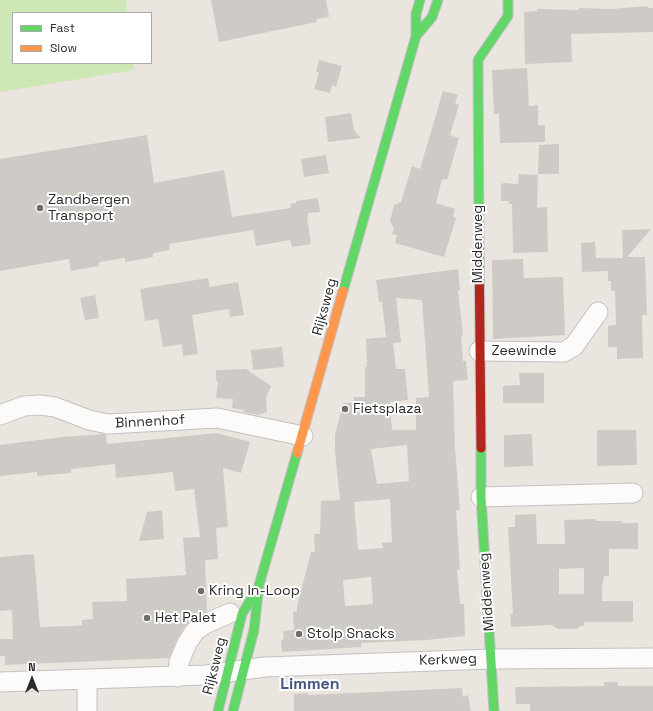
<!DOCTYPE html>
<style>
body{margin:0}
#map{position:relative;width:653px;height:711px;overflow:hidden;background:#eae5df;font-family:"Space Grotesk",sans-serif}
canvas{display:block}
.legend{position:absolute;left:12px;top:12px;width:140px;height:52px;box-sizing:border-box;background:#fff;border:1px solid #aaa;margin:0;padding:5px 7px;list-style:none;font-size:12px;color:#2b2b2b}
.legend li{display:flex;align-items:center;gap:8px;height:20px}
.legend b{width:20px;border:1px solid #aaa}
.north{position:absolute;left:12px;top:659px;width:40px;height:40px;-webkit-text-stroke:3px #fff;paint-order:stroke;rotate:0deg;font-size:11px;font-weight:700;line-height:16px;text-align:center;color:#2b2b2b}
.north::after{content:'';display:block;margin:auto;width:14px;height:18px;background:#2b2b2b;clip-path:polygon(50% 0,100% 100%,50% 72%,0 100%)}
</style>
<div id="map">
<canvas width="653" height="711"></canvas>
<ul class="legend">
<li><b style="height:5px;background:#63d668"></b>Fast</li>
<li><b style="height:5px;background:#ff974d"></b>Slow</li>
</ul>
<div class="north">N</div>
</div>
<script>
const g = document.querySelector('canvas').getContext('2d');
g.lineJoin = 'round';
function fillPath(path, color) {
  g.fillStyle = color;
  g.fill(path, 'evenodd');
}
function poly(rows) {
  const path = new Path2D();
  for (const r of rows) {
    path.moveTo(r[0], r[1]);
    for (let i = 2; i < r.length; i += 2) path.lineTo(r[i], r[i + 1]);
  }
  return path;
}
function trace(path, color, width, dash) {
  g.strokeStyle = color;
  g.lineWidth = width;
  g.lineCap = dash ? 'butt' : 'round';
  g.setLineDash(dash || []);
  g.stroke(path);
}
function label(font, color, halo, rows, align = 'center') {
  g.font = font + ' "Space Grotesk",sans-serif';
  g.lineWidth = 4;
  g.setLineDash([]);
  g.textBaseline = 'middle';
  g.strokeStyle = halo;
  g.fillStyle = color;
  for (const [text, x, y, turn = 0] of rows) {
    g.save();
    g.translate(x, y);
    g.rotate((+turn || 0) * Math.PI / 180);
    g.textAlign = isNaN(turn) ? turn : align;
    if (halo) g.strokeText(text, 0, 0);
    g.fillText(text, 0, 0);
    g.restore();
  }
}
fillPath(poly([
 [0,0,126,0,127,13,13,13,13,63,133,63,134,70,0,92]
]), '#cee8b5');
fillPath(poly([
 [211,0,326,0,329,17,316,19,317,22,219,42],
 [648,6,648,8,653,8,653,32,571,34,572,62,525,64,524,12,537,11,537,9,579,10,579,8,611,9],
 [319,60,342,66,336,87,332,85,330,93,314,89,319,73,316,72],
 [527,68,529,106,538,105,538,125,545,125,545,142,500,143,499,114,494,114,492,70],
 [443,91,458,95,455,103,459,105,450,135,459,138,447,180,442,179,436,203,455,209,453,217,456,218,444,257,395,243,397,235,392,234,394,228,390,221,394,205,401,202,412,166,420,169],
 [351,113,354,130,361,138,328,142,325,117],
 [147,135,154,183,224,170,232,217,291,208,290,204,296,203,296,201,318,198,320,212,308,213,308,217,307,217,311,244,292,247,290,240,256,246,253,230,169,244,170,250,153,253,153,257,125,262,125,258,99,262,99,266,71,271,69,259,0,271,0,159],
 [559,144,559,174,538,174,539,145],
 [326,155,329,173,304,177,301,159],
 [519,174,538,175,537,208,547,207,548,252,513,253,512,204,509,204,509,201,501,201,501,184,504,183,518,184],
 [651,229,627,257,645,257,647,315,642,315,643,358,617,359,617,347,608,347,608,326,616,325,615,291,611,291,611,281,608,281,608,271,582,272,581,243,595,242,596,258,623,258,622,230],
 [523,259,524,278,563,277,565,335,493,339,492,260],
 [458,269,460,290,458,290,463,335,461,336,463,361,466,361,468,380,453,381,455,449,460,510,456,510,460,570,457,570,460,604,464,604,465,636,427,640,361,643,361,647,282,652,281,640,284,639,283,631,294,630,293,612,297,611,297,606,311,552,315,552,314,534,320,534,321,501,340,500,335,451,335,435,343,403,354,403,354,397,365,397,365,367,367,367,366,339,386,337,382,302,379,302,376,280],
 [396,298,422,300,429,397,416,398,416,430,392,430,390,402,408,400,405,369,396,369,393,343,401,342],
 [407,445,409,481,377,484,371,449],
 [390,499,392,542,382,543,383,548,358,550,354,502],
 [371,577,373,604,345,606,343,580],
 [208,278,210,287,238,282,244,315,230,317,229,309,192,315,198,354,183,356,182,344,163,347,158,319,145,321,140,289],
 [95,295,99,318,85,320,80,298],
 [282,347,284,367,253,370,251,350],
 [246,369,271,386,266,398,267,412,258,415,244,412,244,410,232,408,233,399,216,398,218,381,216,381,216,370],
 [519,373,544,373,544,403,503,403,503,386,520,385],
 [597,430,636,430,637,465,597,466],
 [217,433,250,442,241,473,223,468,228,527,216,528,218,559,205,560,207,611,186,625,177,639,169,658,5,665,5,656,0,656,0,639,13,639,12,610,0,611,0,557,34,554,40,627,74,626,82,625,82,620,93,619,92,602,127,601,126,579,186,575,183,538,200,537,194,489,175,491,173,472,116,478,115,464,71,469,71,473,37,476,37,472,0,476,0,445,62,437,104,434,106,435,107,444],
 [532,434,533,466,504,467,504,435],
 [162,510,164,539,139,541,147,512],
 [536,514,537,544,565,544,564,520,596,519,596,521,622,521,622,523,638,523,638,549,609,549,609,576,604,576,602,587,602,601,633,601,633,622,584,622,584,626,580,626,577,629,558,629,551,625,511,627,510,614,513,614,508,527,515,527,515,515],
 [584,568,584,594,559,594,559,569],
 [604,682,618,682,618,686,653,686,653,711,530,711,530,704,516,704,515,687,604,686],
 [462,688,463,697,468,695,471,711,294,711,294,694,308,693,308,695]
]), '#cecbc7');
const street = poly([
 [479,351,564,352,574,346,598,312],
 [0,415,24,406,40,405,55,407,89,420,108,424,217,418,303,436],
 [481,497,633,493],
 [178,677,179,662,187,643,195,631,205,624,230,613],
 [0,682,206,675,265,667,492,659,653,658],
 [87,711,87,680]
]);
const fast = poly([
 [416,36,432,17,438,0],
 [479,239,478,60,508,16,508,0],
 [343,291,416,36,416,14,420,0],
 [481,448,481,497,494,711],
 [218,711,242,614,251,599],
 [233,711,254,630,259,585,297,453]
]);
const slow = poly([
 [297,453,343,291]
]);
const jam = poly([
 [479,239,481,448]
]);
trace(street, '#c3c1c1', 21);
trace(fast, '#c3c1c1', 11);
trace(slow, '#c3c1c1', 11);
trace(jam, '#c3c1c1', 11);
trace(street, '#fcfbfa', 19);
trace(fast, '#63d668', 9);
trace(slow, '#ff974d', 9);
trace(jam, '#b3261e', 9);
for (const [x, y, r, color] of [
 [40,208,4,"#6e6c6a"],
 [345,409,4,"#6e6c6a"],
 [201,591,4,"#6e6c6a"],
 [147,618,4,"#6e6c6a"],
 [299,634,4,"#6e6c6a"]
]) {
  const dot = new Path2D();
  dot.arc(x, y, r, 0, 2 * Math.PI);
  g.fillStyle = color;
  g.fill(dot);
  trace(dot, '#fff', 1.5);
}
label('14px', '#2b2b2b', '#fff', [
 ["Zandbergen",48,200],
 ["Transport",48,216],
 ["Fietsplaza",353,409],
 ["Kring In-Loop",209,591],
 ["Het Palet",155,618],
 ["Stolp Snacks",307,634]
], 'left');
label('14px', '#2b2b2b', '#fff', [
 ["Middenweg",478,244,-90],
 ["Rijksweg",325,307,-75],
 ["Zeewinde",524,351],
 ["Binnenhof",150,422,-3],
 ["Middenweg",487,592,-94],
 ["Kerkweg",448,660,-2],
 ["Rijksweg",215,666,-76]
]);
label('bold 16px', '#465581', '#fff', [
 ["Limmen",310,685]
]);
</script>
